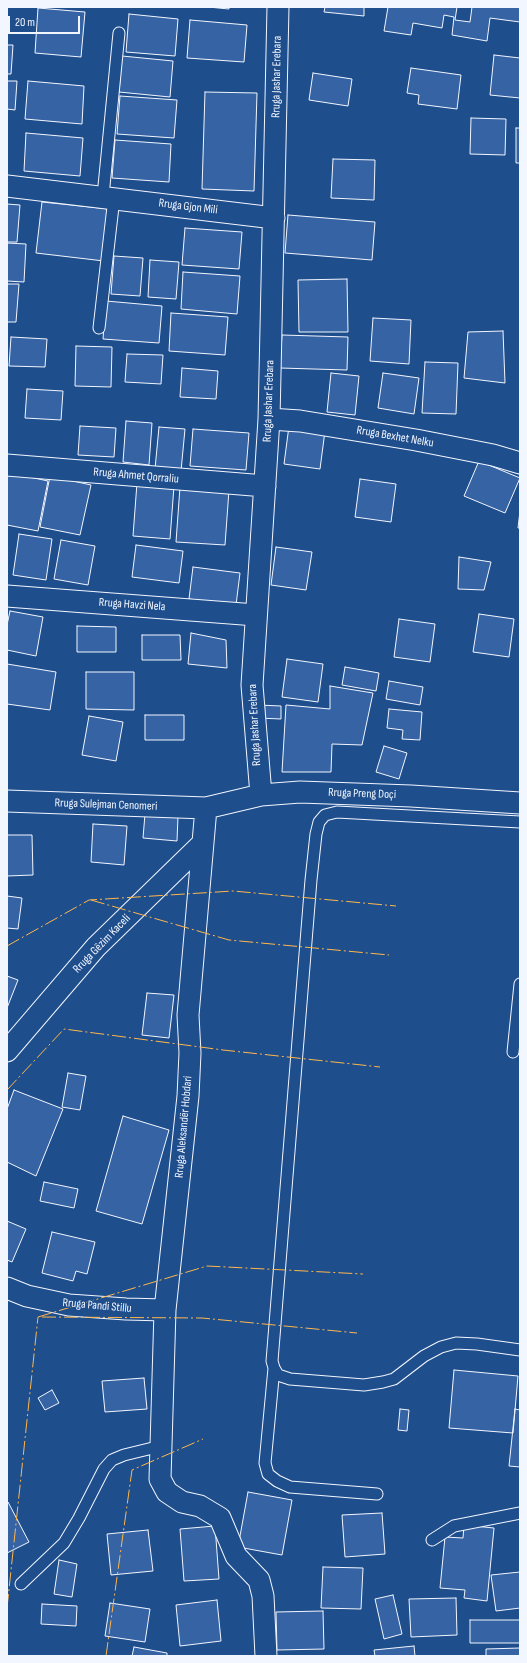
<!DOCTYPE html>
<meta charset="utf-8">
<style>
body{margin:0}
#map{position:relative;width:527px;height:1663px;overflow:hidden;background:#1f4e8c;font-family:"Sofia Sans Condensed",sans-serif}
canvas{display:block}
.frame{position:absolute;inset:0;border:8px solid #f2f6ff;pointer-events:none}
.scale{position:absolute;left:8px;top:16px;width:72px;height:18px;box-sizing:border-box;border:2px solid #f2f6ff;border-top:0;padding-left:5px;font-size:12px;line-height:14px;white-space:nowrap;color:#f2f6ff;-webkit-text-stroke:3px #1f4e8c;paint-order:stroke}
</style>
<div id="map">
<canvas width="527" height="1663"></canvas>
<div class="frame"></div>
<div class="scale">20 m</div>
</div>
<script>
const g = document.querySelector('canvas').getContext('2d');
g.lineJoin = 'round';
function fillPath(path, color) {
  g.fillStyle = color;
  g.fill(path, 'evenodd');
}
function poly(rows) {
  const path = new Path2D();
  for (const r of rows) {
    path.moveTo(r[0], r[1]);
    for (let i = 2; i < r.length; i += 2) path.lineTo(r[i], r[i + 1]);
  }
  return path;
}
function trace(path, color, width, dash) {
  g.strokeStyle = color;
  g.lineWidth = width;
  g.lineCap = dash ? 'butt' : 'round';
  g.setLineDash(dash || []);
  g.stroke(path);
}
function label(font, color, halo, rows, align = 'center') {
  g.font = font + ' "Sofia Sans Condensed",sans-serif';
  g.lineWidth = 3;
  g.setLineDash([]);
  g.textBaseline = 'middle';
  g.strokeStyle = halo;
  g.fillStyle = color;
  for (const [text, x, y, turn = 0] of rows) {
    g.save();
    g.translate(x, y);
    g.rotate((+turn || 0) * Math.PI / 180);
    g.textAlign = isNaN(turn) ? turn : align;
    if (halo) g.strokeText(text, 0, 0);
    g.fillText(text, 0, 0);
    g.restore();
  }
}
const building = poly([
 [208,7,229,7,229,9,208,7],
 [325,7,364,7,364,16,324,12,325,7],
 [388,7,457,7,455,20,470,22,472,7,520,7,520,22,490,18,487,41,452,35,454,17,444,15,442,28,413,23,411,35,384,31,388,7],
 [38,8,85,12,81,57,35,53,38,8],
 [129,14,178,19,175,56,126,52,129,14],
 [190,20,247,25,244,62,187,58,190,20],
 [7,45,13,45,11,74,7,74,7,45],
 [494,55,520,58,520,98,490,95,494,55],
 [122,56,173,61,170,97,119,92,122,56],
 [411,68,461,75,457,109,418,104,419,95,407,93,411,68],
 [313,73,352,79,348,106,309,100,313,73],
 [7,81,17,81,15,110,7,109,7,81],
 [28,81,84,86,82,124,25,119,28,81],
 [205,92,257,93,254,191,202,189,205,92],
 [120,96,177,100,174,138,117,134,120,96],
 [471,118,506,119,505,155,470,154,471,118],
 [516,128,520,128,520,163,516,163,516,128],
 [26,133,83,138,80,176,24,171,26,133],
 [115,140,171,144,169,182,112,178,115,140],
 [333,159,375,160,374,200,331,198,333,159],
 [42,202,109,209,104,261,36,253,42,202],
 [7,204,20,205,17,242,7,242,7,204],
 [288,215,375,222,372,260,285,253,288,215],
 [185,228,242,232,239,269,182,265,185,228],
 [7,243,26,244,24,282,7,281,7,243],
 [114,256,143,258,140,296,111,294,114,256],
 [150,260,179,262,176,299,148,297,150,260],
 [183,272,240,276,237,314,181,309,183,272],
 [347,279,348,332,299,332,298,280,347,279],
 [7,284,19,284,16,322,7,322,7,284],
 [106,301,162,306,159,343,103,339,106,301],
 [171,313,228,317,225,355,169,351,171,313],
 [373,318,411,320,409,364,370,361,373,318],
 [503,331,505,383,464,378,468,332,503,331],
 [282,335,348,337,347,370,280,368,282,335],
 [11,337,47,339,45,367,9,366,11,337],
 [76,346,112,347,111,387,75,386,76,346],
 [127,354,163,355,161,384,125,382,127,354],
 [425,362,458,363,456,414,422,413,425,362],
 [182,368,218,371,216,399,180,397,182,368],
 [331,373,359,376,355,415,327,412,331,373],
 [383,373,419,378,414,414,378,408,383,373],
 [27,389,63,391,61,420,25,418,27,389],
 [126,421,152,423,149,465,123,462,126,421],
 [80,426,116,428,114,457,78,455,80,426],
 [289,426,325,431,320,469,284,464,289,426],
 [159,427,185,429,181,471,155,469,159,427],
 [193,429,249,433,246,470,190,466,193,429],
 [479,461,520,478,505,513,464,496,479,461],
 [7,472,48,481,38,531,7,525,7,472],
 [50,476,91,485,80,535,40,527,50,476],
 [360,479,396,484,391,522,355,517,360,479],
 [137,483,174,486,170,539,133,536,137,483],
 [180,487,229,490,225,545,176,542,180,487],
 [520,511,520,528,518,528,520,511],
 [19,534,52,539,46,580,13,575,19,534],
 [61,540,95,546,88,585,54,579,61,540],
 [136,545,183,551,179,583,132,577,136,545],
 [276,547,312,552,306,590,271,585,276,547],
 [459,557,491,562,484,590,458,589,459,557],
 [193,567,240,573,236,605,189,599,193,567],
 [10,611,43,617,36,656,7,650,7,625,10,611],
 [479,614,514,619,509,657,473,652,479,614],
 [399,619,435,624,430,662,394,657,399,619],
 [77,626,116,627,116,652,77,652,77,626],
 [191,633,226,640,227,668,188,664,191,633],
 [142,635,180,635,181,660,142,660,142,635],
 [287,659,323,664,318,702,282,697,287,659],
 [7,664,56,672,50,710,7,704,7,664],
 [345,667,379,673,376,691,342,685,345,667],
 [86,672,134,672,134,710,86,709,86,672],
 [389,681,423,687,420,705,386,699,389,681],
 [330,686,373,693,362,745,332,744,331,772,282,772,286,705,330,709,330,686],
 [258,705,281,706,281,719,258,718,258,705],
 [389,709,422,712,420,740,402,739,403,730,387,728,389,709],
 [145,715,184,715,184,740,145,740,145,715],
 [89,716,123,722,116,761,82,755,89,716],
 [384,746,407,753,399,779,376,772,384,746],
 [145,814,178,816,177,841,143,838,145,814],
 [93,824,127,826,124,865,91,862,93,824],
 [7,835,32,835,33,875,7,876,7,835],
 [7,896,22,898,18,929,7,928,7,896],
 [7,976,18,980,7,1008,7,976],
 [147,993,174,995,169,1038,142,1035,147,993],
 [68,1073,86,1076,80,1110,62,1107,68,1073],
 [14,1090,63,1109,36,1176,7,1162,7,1109,14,1090],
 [123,1116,169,1130,142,1224,96,1211,123,1116],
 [44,1182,78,1189,74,1208,40,1201,44,1182],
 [7,1221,26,1229,12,1262,7,1260,7,1221],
 [52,1232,95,1242,87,1274,76,1271,73,1281,42,1273,52,1232],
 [454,1370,518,1376,513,1433,449,1428,454,1370],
 [144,1378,147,1409,105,1412,102,1381,144,1378],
 [52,1390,59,1403,45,1410,38,1398,52,1390],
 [400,1409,409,1410,407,1431,398,1430,400,1409],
 [515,1409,520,1410,520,1467,509,1466,515,1409],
 [248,1492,292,1500,282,1555,238,1547,248,1492],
 [7,1502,8,1502,29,1542,7,1553,7,1502],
 [382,1513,385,1554,345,1557,342,1515,382,1513],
 [464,1525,494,1528,487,1601,464,1598,465,1590,440,1588,445,1537,463,1538,464,1525],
 [215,1526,219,1579,184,1581,180,1529,215,1526],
 [148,1530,153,1571,111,1575,107,1534,148,1530],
 [59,1560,77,1564,72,1597,54,1594,59,1560],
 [323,1567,363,1568,361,1609,321,1608,323,1567],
 [520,1572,520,1608,496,1611,491,1575,520,1572],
 [393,1595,402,1634,384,1639,375,1599,393,1595],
 [456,1598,457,1635,411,1637,409,1599,456,1598],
 [217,1600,221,1641,180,1646,176,1605,217,1600],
 [110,1603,150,1609,145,1642,105,1636,110,1603],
 [42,1604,77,1606,76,1626,41,1624,42,1604],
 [323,1611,324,1649,277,1650,276,1612,323,1611],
 [470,1620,520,1620,520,1643,470,1643,470,1620],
 [414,1646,415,1656,375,1656,374,1650,414,1646],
 [134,1647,167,1653,167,1656,132,1656,134,1647],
 [520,1648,520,1656,486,1656,486,1649,520,1648]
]);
fillPath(building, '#3563a3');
trace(building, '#f2f6ff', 1);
const lane = poly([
 [103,196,119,33],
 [99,328,114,198],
 [520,822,337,812,325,815,319,822,316,834,311,880,272,1361,274,1368,278,1375,290,1379,364,1385,383,1382,394,1379,424,1356,441,1347,456,1343,477,1344,520,1350],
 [513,1052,520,984],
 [274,1368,265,1463,268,1474,277,1481,290,1487,377,1494],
 [432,1540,454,1526,520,1513],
 [21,1584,64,1543,79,1518,104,1469,112,1460,124,1455,161,1446]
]);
const street = poly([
 [7,186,274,218],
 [269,419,300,421,416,440,493,455,520,463],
 [7,465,265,486],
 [7,596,256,615],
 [261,795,252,685,269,419,278,7],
 [7,801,206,808,261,795,300,792,411,796,520,803],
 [206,808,188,1015,190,1053,188,1096,165,1310,160,1479,167,1492,182,1502,200,1506,220,1518,236,1556,259,1580,263,1596,266,1656],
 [7,1051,96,947,203,843],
 [7,1288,27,1296,69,1305,126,1309,165,1310]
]);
trace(lane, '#f2f6ff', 13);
trace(street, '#f2f6ff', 23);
trace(lane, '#1f4e8c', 11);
trace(street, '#1f4e8c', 21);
trace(poly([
 [91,900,229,940,389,955],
 [7,946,89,900,233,891,396,906],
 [7,1090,64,1029,223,1050,380,1067],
 [38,1317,207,1266,363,1274],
 [42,1317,202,1318,357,1333],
 [7,1608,38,1317],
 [106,1656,132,1470,203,1439]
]), '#ffb74d', 1, [14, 3, 2, 3]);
label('12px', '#f2f6ff', '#1f4e8c', [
 ["Rruga Jashar Erebara",277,77,-89],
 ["Rruga Gjon Mili",188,207,7],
 ["Rruga Jashar Erebara",269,401,-88],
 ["Rruga Bexhet Nelku",395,437,10],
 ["Rruga Ahmet Qorraliu",136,476,5],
 ["Rruga Havzi Nela",132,605,4],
 ["Rruga Jashar Erebara",255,725,-93],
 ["Rruga Preng Doçi",362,794,2],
 ["Rruga Sulejman Cenomeri",106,805,2],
 ["Rruga Gëzim Kaceli",102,944,-46],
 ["Rruga Aleksandër Hobdari",184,1127,-85],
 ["Rruga Pandi Stillu",97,1306,5]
]);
</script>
